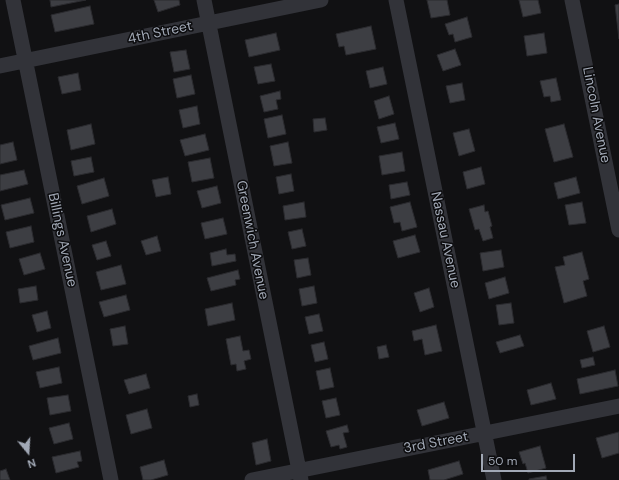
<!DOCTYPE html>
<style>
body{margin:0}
#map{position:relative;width:619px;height:480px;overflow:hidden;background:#111113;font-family:"DM Sans",sans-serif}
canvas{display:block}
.north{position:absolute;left:8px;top:432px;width:40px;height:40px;-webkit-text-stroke:3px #0c0c0e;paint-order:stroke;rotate:162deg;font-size:11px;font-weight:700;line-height:16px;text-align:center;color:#a1a8b5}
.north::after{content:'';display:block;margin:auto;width:14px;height:18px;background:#a1a8b5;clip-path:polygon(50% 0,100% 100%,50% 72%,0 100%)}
.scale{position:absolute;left:481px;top:454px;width:94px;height:18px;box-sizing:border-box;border:2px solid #a1a8b5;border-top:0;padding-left:5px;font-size:12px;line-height:14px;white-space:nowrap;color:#a1a8b5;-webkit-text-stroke:3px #0c0c0e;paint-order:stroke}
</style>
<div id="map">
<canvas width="619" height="480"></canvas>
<div class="north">N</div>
<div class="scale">50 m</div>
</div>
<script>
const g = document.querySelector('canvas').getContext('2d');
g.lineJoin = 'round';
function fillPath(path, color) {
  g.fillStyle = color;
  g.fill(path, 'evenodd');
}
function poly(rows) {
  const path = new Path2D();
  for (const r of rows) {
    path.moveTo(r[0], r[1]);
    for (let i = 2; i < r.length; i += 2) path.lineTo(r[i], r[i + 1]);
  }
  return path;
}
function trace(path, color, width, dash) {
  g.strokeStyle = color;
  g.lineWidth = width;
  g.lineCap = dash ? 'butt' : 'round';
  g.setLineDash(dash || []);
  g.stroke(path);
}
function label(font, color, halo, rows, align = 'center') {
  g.font = font + ' "DM Sans",sans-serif';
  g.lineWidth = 3;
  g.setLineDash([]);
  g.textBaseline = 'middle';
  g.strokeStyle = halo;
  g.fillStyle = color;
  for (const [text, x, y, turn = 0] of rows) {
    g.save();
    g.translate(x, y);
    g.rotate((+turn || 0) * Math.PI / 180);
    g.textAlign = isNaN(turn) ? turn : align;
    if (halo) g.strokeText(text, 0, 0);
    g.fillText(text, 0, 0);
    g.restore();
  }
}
const building = poly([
 [50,0,86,0,51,7,50,0],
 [154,0,179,0,180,5,158,12,154,0],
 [427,0,447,0,450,15,431,18,427,0],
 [519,0,538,0,541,13,523,17,519,0],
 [619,4,619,39,615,5,619,4],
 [90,6,94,24,55,32,51,15,90,6],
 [467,17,472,37,455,42,453,34,449,35,445,24,467,17],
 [371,26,376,49,346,55,344,46,339,47,336,34,371,26],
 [276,33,280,50,249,57,245,40,276,33],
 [544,33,547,53,527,56,524,36,544,33],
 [455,49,461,65,443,71,437,55,455,49],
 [186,50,190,69,174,72,170,52,186,50],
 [271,64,275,81,258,84,254,67,271,64],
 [383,67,387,84,370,88,366,71,383,67],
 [78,73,81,90,62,94,58,77,78,73],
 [191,75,195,94,177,98,173,79,191,75],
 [556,78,561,100,551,102,550,96,544,97,540,81,556,78],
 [462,83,465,100,450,103,446,86,462,83],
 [280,91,281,99,276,100,278,109,264,112,260,96,280,91],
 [389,96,394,114,379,119,374,101,389,96],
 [197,106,200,124,183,128,179,110,197,106],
 [282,115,286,134,268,138,264,119,282,115],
 [325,118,327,130,314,132,313,119,325,118],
 [395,123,399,139,381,143,377,127,395,123],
 [91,124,95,144,71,150,67,130,91,124],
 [564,124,573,157,554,162,545,129,564,124],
 [469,129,475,151,459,156,453,133,469,129],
 [205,134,209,150,185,156,180,140,205,134],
 [13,142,17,160,0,164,0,145,13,142],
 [288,142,292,163,274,166,270,146,288,142],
 [402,152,405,171,382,175,379,156,402,152],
 [91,157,94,172,74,176,71,161,91,157],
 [210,158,214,178,192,182,188,162,210,158],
 [481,167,485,184,467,189,463,172,481,167],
 [24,170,28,184,0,191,0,175,24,170],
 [291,174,294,191,279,194,276,177,291,174],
 [168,177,171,194,156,197,152,180,168,177],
 [576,177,580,193,558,199,554,183,576,177],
 [104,178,109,196,82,204,77,186,104,178],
 [407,182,410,195,391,199,389,185,407,182],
 [217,186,221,203,202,208,197,191,217,186],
 [30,198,34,213,5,220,1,205,30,198],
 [304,202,306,217,285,220,283,206,304,202],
 [410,202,417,227,402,231,400,222,394,223,390,207,410,202],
 [582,202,586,223,569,225,565,205,582,202],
 [484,205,485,212,488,211,492,226,490,227,493,238,483,241,479,229,475,230,469,209,484,205],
 [112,209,116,224,91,232,87,216,112,209],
 [223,218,227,234,205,239,201,223,223,218],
 [31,226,34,242,10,248,6,232,31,226],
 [302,229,306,246,292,249,288,232,302,229],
 [415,235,420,252,398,258,393,241,415,235],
 [157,236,161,251,146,255,141,241,157,236],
 [106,241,111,256,97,260,92,245,106,241],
 [226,249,227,255,235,254,236,261,212,266,210,253,226,249],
 [501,250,504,267,483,271,480,253,501,250],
 [582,252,589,279,583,281,587,296,564,303,555,267,565,265,563,257,582,252],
 [40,253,45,269,24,275,19,259,40,253],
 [308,258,311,275,297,278,294,260,308,258],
 [121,265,126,284,101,290,96,272,121,265],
 [238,270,240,279,235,280,236,285,211,291,207,278,238,270],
 [505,277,509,293,489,299,485,283,505,277],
 [36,286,38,300,20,303,18,289,36,286],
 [314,286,317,303,302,306,299,289,314,286],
 [429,288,434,307,420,312,414,293,429,288],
 [126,295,130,310,104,317,99,302,126,295],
 [232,303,235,320,208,326,205,309,232,303],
 [511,303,514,323,499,325,496,305,511,303],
 [47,311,51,328,37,332,32,315,47,311],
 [319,314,323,331,309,334,305,317,319,314],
 [436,325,442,351,425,355,422,339,414,341,412,331,436,325],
 [125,326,128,344,113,346,110,329,125,326],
 [604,326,610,347,593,352,587,331,604,326],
 [520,335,524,346,500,353,496,342,520,335],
 [240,336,243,351,249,350,251,359,244,361,246,369,237,371,236,364,231,365,226,339,240,336],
 [58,338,61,353,33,360,29,346,58,338],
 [324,342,328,359,315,362,311,345,324,342],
 [386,345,389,357,379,359,377,347,386,345],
 [593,357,595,365,582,368,580,360,593,357],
 [59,367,62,383,40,388,36,372,59,367],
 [330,368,334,387,320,390,316,371,330,368],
 [615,370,618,386,580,394,577,379,615,370],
 [146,374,150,388,129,394,124,380,146,374],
 [551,383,556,399,531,405,527,390,551,383],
 [197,394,199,405,190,407,188,396,197,394],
 [68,395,71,411,50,415,47,398,68,395],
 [336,398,340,415,326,418,322,401,336,398],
 [444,402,449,418,422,426,417,410,444,402],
 [147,409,152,428,131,434,126,415,147,409],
 [69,423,73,439,54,444,49,428,69,423],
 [347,425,349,432,343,433,347,447,340,449,339,445,331,447,326,431,347,425],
 [619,432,619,453,602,458,596,438,619,432],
 [267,439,271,461,256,465,252,443,267,439],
 [540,446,546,468,528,473,525,463,523,464,519,452,540,446],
 [80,451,82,461,77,462,79,467,56,473,52,457,80,451],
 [164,460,168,475,151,480,143,480,140,467,164,460],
 [459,461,463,474,444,480,430,480,428,470,459,461],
 [6,469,10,480,0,480,0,471,6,469],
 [546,476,547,480,529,480,529,479,546,476]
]);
fillPath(building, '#3d3e43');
trace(building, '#2b2b2f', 1);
trace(poly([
 [13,0,111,480],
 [204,0,301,480],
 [396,0,494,480],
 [572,0,619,230],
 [0,66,321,0],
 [252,480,619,406]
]), '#323339', 15);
label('14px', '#a1a8b5', '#0c0c0e', [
 ["4th Street",160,33,-12],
 ["Lincoln Avenue",596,115,79],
 ["Billings Avenue",62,240,78],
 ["Greenwich Avenue",252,240,79],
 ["Nassau Avenue",445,240,78],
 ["3rd Street",436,443,-11]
]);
</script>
